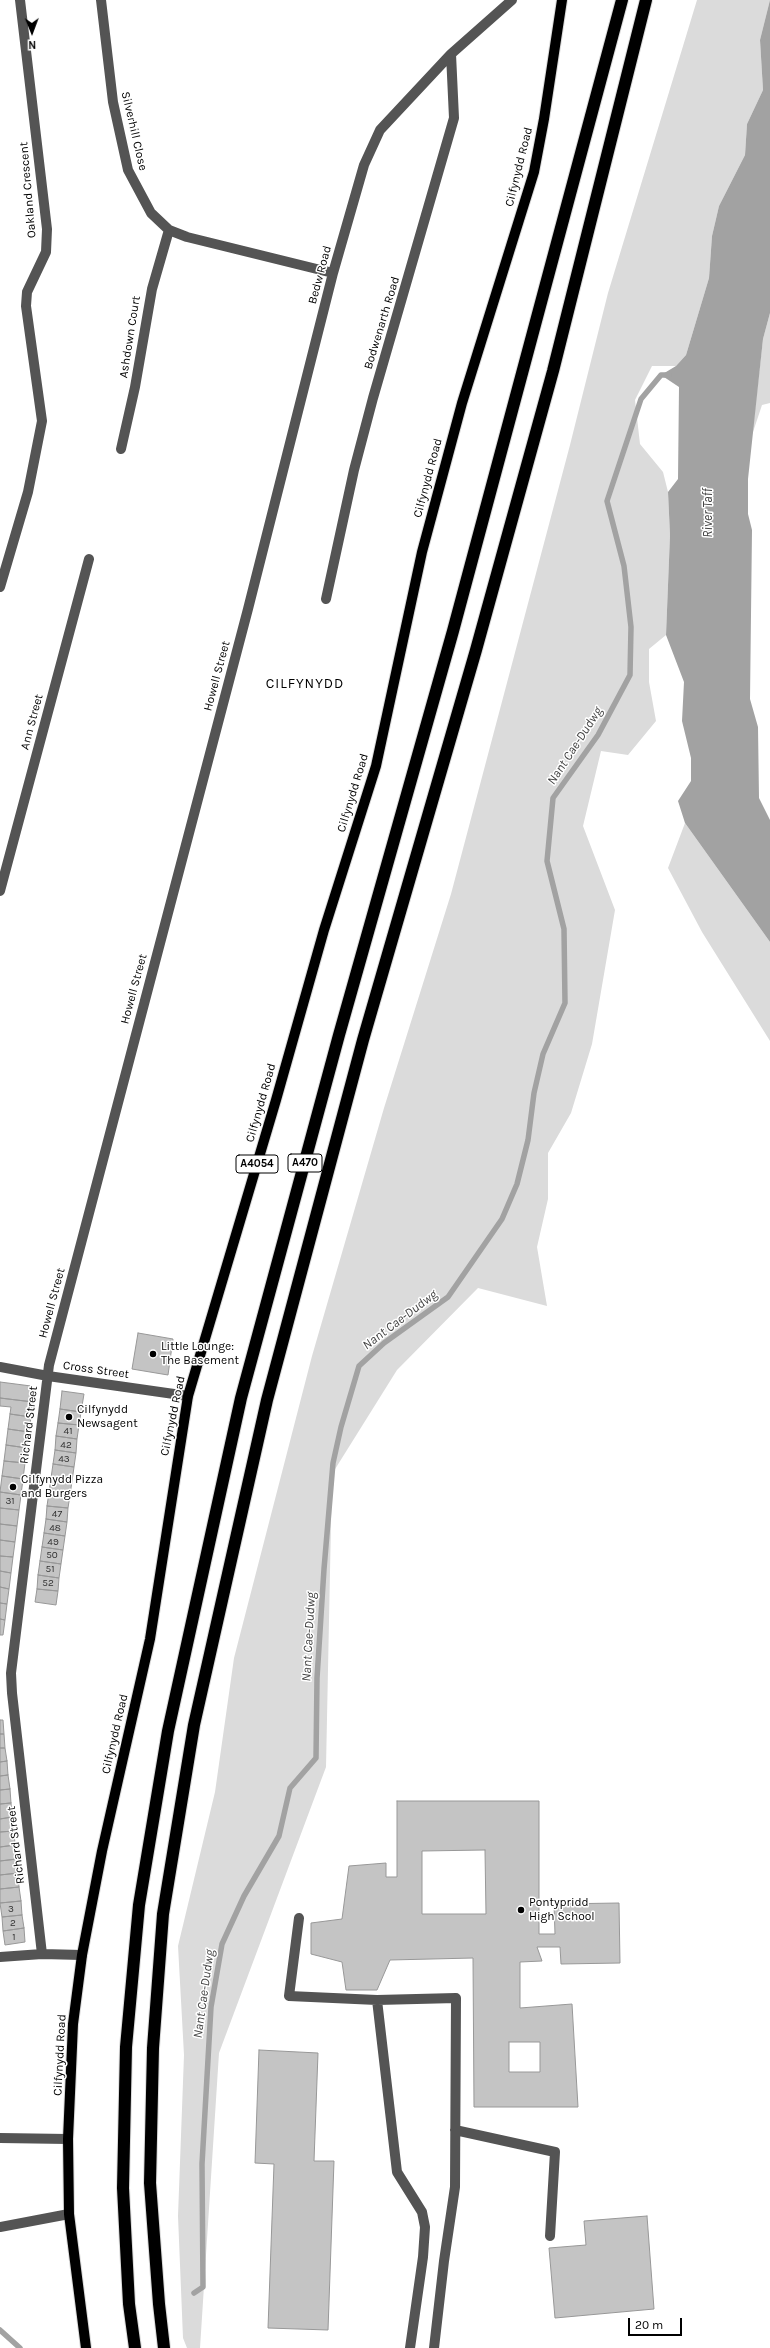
<!DOCTYPE html>
<style>
body{margin:0}
#map{position:relative;width:770px;height:2348px;overflow:hidden;background:#fff;font-family:Karla,sans-serif}
canvas{display:block}
.north{position:absolute;left:12px;top:12px;width:40px;height:40px;-webkit-text-stroke:3px #fff;paint-order:stroke;rotate:179deg;font-size:11px;font-weight:700;line-height:16px;text-align:center;color:#000}
.north::after{content:'';display:block;margin:auto;width:14px;height:18px;background:#000;clip-path:polygon(50% 0,100% 100%,50% 72%,0 100%)}
.scale{position:absolute;left:628px;top:2318px;width:54px;height:18px;box-sizing:border-box;border:2px solid #000;border-top:0;padding-left:5px;font-size:12px;line-height:14px;white-space:nowrap;color:#000;-webkit-text-stroke:3px #fff;paint-order:stroke}
</style>
<div id="map">
<canvas width="770" height="2348"></canvas>
<div class="north">N</div>
<div class="scale">20 m</div>
</div>
<script>
const g = document.querySelector('canvas').getContext('2d');
g.lineJoin = 'round';
function fillPath(path, color) {
  g.fillStyle = color;
  g.fill(path, 'evenodd');
}
function poly(rows) {
  const path = new Path2D();
  for (const r of rows) {
    path.moveTo(r[0], r[1]);
    for (let i = 2; i < r.length; i += 2) path.lineTo(r[i], r[i + 1]);
  }
  return path;
}
function trace(path, color, width, dash) {
  g.strokeStyle = color;
  g.lineWidth = width;
  g.lineCap = dash ? 'butt' : 'round';
  g.setLineDash(dash || []);
  g.stroke(path);
}
function label(font, color, halo, rows, align = 'center') {
  g.font = font + ' Karla,sans-serif';
  g.lineWidth = 3;
  g.setLineDash([]);
  g.textBaseline = 'middle';
  g.strokeStyle = halo;
  g.fillStyle = color;
  for (const [text, x, y, turn = 0] of rows) {
    g.save();
    g.translate(x, y);
    g.rotate((+turn || 0) * Math.PI / 180);
    g.textAlign = isNaN(turn) ? turn : align;
    if (halo) g.strokeText(text, 0, 0);
    g.fillText(text, 0, 0);
    g.restore();
  }
}
fillPath(poly([
 [697,0,770,0,760,40,763,90,747,124,745,155,719,206,712,236,709,278,686,355,676,366,652,366,635,400,640,444,663,472,668,492,670,535,666,635,649,649,649,682,656,721,628,755,601,751,583,826,615,910,592,1044,571,1113,548,1153,548,1199,537,1247,547,1306,478,1288,397,1370,332,1474,326,1767,219,2053,200,2348,187,2348,183,2338,178,2216,184,2055,178,1946,215,1792,234,1658,312,1356,384,1108,451,894,570,445,608,293],
 [770,313,770,403,762,405,752,435,763,339],
 [685,823,770,942,770,1041,702,932,668,868]
]), '#dbdbdb');
fillPath(poly([
 [770,0,770,313,763,339,748,479,748,514,752,530,750,699,758,727,759,798,770,820,770,942,685,823,678,801,691,781,691,758,682,721,684,682,666,635,670,535,668,492,678,479,679,387,661,375,676,366,686,355,709,278,712,236,719,206,745,155,747,124,763,90,760,40]
]), '#a2a2a2');
trace(poly([
 [194,2293,203,2287,202,2164,211,2007,222,1944,244,1896,279,1836,290,1788,316,1758,317,1678,324,1569,333,1463,341,1427,359,1366,384,1343,448,1297,502,1219,517,1184,528,1140,534,1093,543,1054,565,1003,564,929,547,861,553,798,598,735,630,675,631,627,624,566,607,501,641,399,661,375,669,375],
 [0,2330,20,2348]
]), '#a2a2a2', 5.5);
const building = poly([
 [138,1333,173,1339,168,1375,132,1369,138,1333],
 [0,1382,31,1386,34,1390,33,1402,0,1398,0,1382],
 [62,1391,84,1394,81,1412,60,1409,62,1391],
 [0,1398,33,1402,31,1417,10,1414,11,1407,0,1406,0,1398],
 [60,1409,81,1412,79,1425,58,1423,60,1409],
 [10,1414,31,1417,29,1432,8,1429,10,1414],
 [58,1423,79,1425,77,1439,56,1436,58,1423],
 [8,1429,29,1432,27,1448,6,1445,8,1429],
 [56,1436,77,1439,76,1453,55,1450,56,1436],
 [6,1445,27,1448,25,1463,4,1461,6,1445],
 [55,1450,76,1453,74,1467,53,1464,55,1450],
 [4,1461,25,1463,23,1479,2,1476,4,1461],
 [53,1464,74,1467,72,1481,51,1478,53,1464],
 [2,1476,23,1479,21,1495,0,1492,2,1476],
 [51,1478,72,1481,70,1495,49,1492,51,1478],
 [0,1492,21,1495,19,1510,0,1508,0,1492],
 [49,1492,70,1495,68,1508,47,1506,49,1492],
 [47,1506,68,1508,67,1522,46,1519,47,1506],
 [0,1508,19,1510,17,1526,0,1524,0,1508],
 [46,1519,67,1522,65,1536,44,1533,46,1519],
 [0,1524,17,1526,15,1542,0,1540,0,1524],
 [44,1533,65,1536,63,1550,42,1547,44,1533],
 [0,1540,15,1542,13,1557,0,1556,0,1540],
 [42,1547,63,1550,61,1564,40,1561,42,1547],
 [0,1556,13,1557,11,1573,0,1571,0,1556],
 [40,1561,61,1564,59,1578,38,1575,40,1561],
 [0,1571,11,1573,9,1589,0,1587,0,1571],
 [38,1575,59,1578,58,1591,37,1589,38,1575],
 [0,1587,9,1589,7,1604,0,1603,0,1587],
 [37,1589,58,1591,56,1605,35,1602,37,1589],
 [0,1603,7,1604,5,1620,0,1619,0,1603],
 [0,1619,5,1620,3,1635,0,1635,0,1619],
 [0,1720,3,1720,4,1734,0,1734,0,1720],
 [0,1734,4,1734,5,1748,0,1748,0,1734],
 [0,1748,5,1748,7,1761,0,1762,0,1748],
 [7,1761,8,1775,0,1776,0,1762,7,1761],
 [8,1775,10,1789,0,1790,0,1776,8,1775],
 [10,1789,11,1803,0,1804,0,1790,10,1789],
 [397,1801,539,1801,539,1934,555,1934,554,1904,619,1903,620,1963,561,1964,560,1947,537,1947,542,1961,520,1962,520,2008,572,2004,578,2107,474,2107,473,1958,390,1960,377,1990,346,1990,342,1962,311,1954,311,1923,342,1919,349,1866,386,1863,386,1877,397,1877,397,1801],
 [485,1850,486,1914,422,1914,422,1851,485,1850],
 [509,2042,540,2042,540,2072,509,2072,509,2042],
 [11,1803,12,1817,0,1819,0,1804,11,1803],
 [12,1817,14,1831,0,1832,0,1819,12,1817],
 [14,1831,15,1845,0,1847,0,1832,14,1831],
 [15,1845,17,1859,0,1861,0,1847,15,1845],
 [17,1859,18,1873,0,1875,0,1861,17,1859],
 [18,1873,19,1887,0,1889,0,1875,18,1873],
 [19,1887,21,1901,0,1903,0,1889,19,1887],
 [21,1901,22,1915,2,1917,0,1903,21,1901],
 [22,1915,24,1928,3,1931,2,1917,22,1915],
 [24,1928,25,1942,5,1945,3,1931,24,1928],
 [259,2050,318,2053,314,2161,334,2161,328,2330,268,2328,274,2164,255,2163,259,2050],
 [647,2216,654,2309,555,2318,549,2248,586,2245,584,2221,647,2216]
]);
fillPath(building, '#c4c4c4');
trace(building, '#989898', 1);
const major = poly([
 [86,2348,69,2214,68,2139,73,2024,82,1955,102,1851,150,1639,188,1396,276,1100,324,930,376,766,422,552,462,403,534,172,544,119,562,0]
]);
const highway = poly([
 [135,2348,129,2304,123,2188,126,2047,139,1905,168,1731,241,1398,339,1035,453,631,622,0],
 [164,2348,159,2304,150,2183,153,2048,163,1914,194,1725,267,1400,363,1040,476,650,553,371,646,0]
]);
trace(major, '#dbdbdb', 12);
trace(highway, '#dbdbdb', 14);
trace(poly([
 [101,0,113,102,128,170,151,213,169,230,187,237,333,273],
 [121,449,135,387,152,289,169,230],
 [0,587,28,492,42,421,26,306,27,292,46,252,47,229,20,0],
 [326,599,354,470,373,398,454,118,451,54],
 [0,891,89,559],
 [0,1367,48,1376,188,1396],
 [299,1918,289,1996,377,2000,456,1998,455,2187,444,2261,434,2348],
 [42,1954,12,1693,11,1673,49,1365,248,609,333,273,364,165,380,130,451,54,512,0],
 [0,1957,42,1954,82,1955],
 [377,2000,397,2172,422,2212,425,2227,423,2257,410,2348],
 [455,2130,555,2152,550,2236],
 [0,2138,68,2139],
 [0,2227,69,2214]
]), '#545454', 10);
trace(major, '#000', 10);
trace(highway, '#000', 12);
for (const [x, y, r, color] of [
 [153,1354,4,"#000"],
 [69,1417,4,"#000"],
 [13,1487,4,"#000"],
 [521,1910,4,"#000"]
]) {
  const dot = new Path2D();
  dot.arc(x, y, r, 0, 2 * Math.PI);
  g.fillStyle = color;
  g.fill(dot);
  trace(dot, '#fff', 1.5);
}
label('10px', '#313131', null, [
 ["41",68,1431],
 ["42",66,1445],
 ["43",64,1459],
 ["31",10,1501],
 ["47",57,1514],
 ["48",55,1528],
 ["49",53,1542],
 ["50",52,1555],
 ["51",50,1569],
 ["52",48,1583],
 ["3",11,1909],
 ["2",13,1923],
 ["1",14,1937]
]);
for (const [x, y, w] of [
 [305,1163,34],
 [257,1164,42]
]) {
  const box = new Path2D();
  box.roundRect(x - w / 2, y - 9, w, 18, 3);
  g.fillStyle = '#fff';
  g.fill(box);
  trace(box, '#000', 1);
}
label('bold 11px', '#000', null, [
 ["A470",305,1163],
 ["A4054",257,1164]
]);
label('12px', '#000', '#fff', [
 ["Silverhill Close",134,131,77],
 ["Cilfynydd Road",519,167,-76],
 ["Oakland Crescent",28,190,-95],
 ["Bedw Road",320,275,-75],
 ["Bodwenarth Road",382,323,-73],
 ["Ashdown Court",130,337,-81],
 ["Cilfynydd Road",428,478,-75],
 ["Howell Street",217,676,-75],
 ["Ann Street",32,722,-75],
 ["Cilfynydd Road",353,793,-73],
 ["Howell Street",134,989,-75],
 ["Cilfynydd Road",261,1103,-74],
 ["Howell Street",52,1303,-75],
 ["Cross Street",96,1370,8],
 ["Cilfynydd Road",173,1416,-78],
 ["Richard Street",29,1425,-83],
 ["Cilfynydd Road",115,1734,-77],
 ["Richard Street",16,1845,-97],
 ["Cilfynydd Road",60,2055,-87]
]);
label('12px', '#000', '#fff', [
 ["Little Lounge:",161,1347],
 ["The Basement",161,1361],
 ["Cilfynydd",77,1410],
 ["Newsagent",77,1424],
 ["Cilfynydd Pizza",21,1480],
 ["and Burgers",21,1494],
 ["Pontypridd",529,1903],
 ["High School",529,1917]
], 'left');
label('italic 13px', '#434343', '#fff', [
 ["River Taff",708,513,-90],
 ["Nant Cae-Dudwg",575,746,-57],
 ["Nant Cae-Dudwg",400,1320,-37],
 ["Nant Cae-Dudwg",309,1637,-87],
 ["Nant Cae-Dudwg",204,1994,-82]
]);
g.letterSpacing = '1px';
label('14px', '#000', '#fff', [
 ["CILFYNYDD",305,684]
]);
g.letterSpacing = '0px';
</script>
